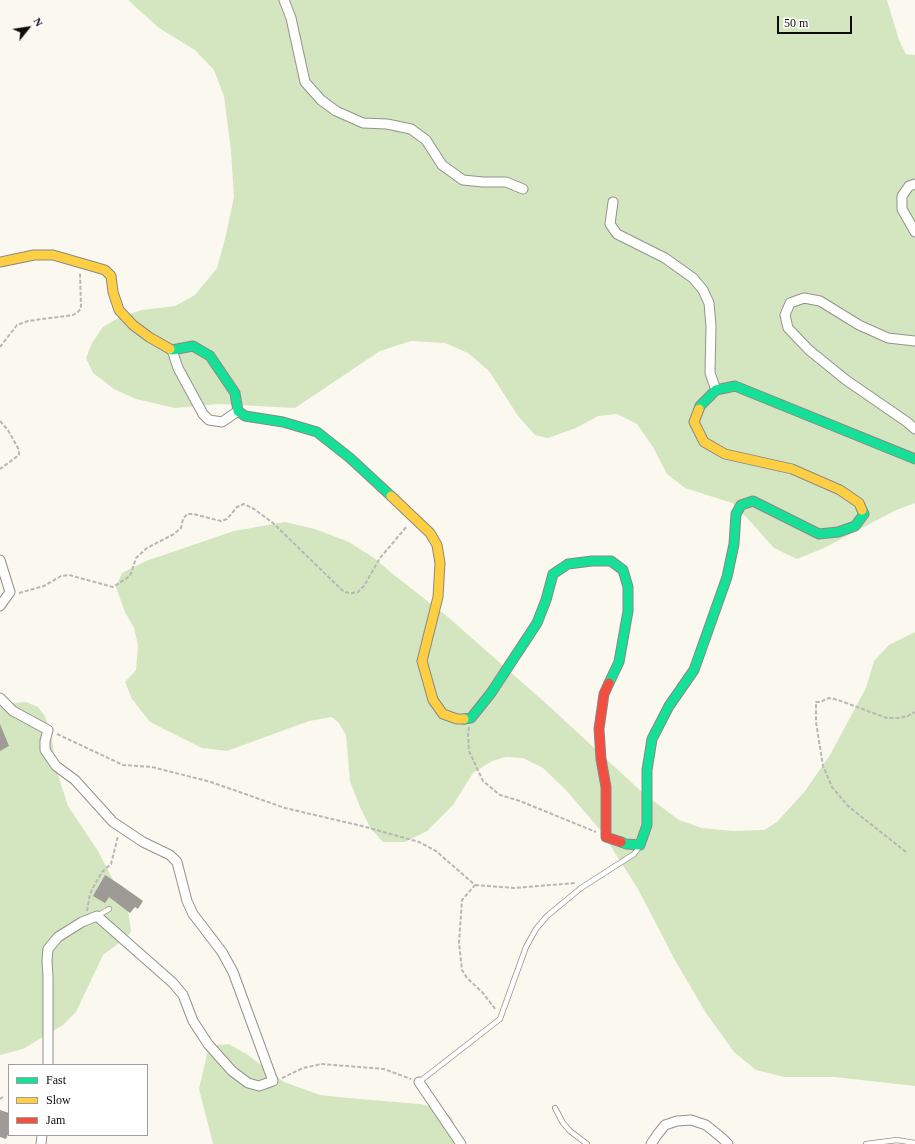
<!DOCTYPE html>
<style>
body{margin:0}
#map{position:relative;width:915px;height:1144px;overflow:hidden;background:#fbf8f0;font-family:"Times New Roman",serif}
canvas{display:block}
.legend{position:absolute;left:8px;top:1064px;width:140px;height:72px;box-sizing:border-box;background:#fff;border:1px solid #9e9e9e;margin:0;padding:5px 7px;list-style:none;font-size:12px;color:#0c0c0c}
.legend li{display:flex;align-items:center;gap:8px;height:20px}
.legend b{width:20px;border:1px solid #9e9e9e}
.north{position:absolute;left:8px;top:8px;width:40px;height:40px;-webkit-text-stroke:3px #fff;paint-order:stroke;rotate:60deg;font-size:11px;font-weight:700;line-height:16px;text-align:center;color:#0c0c0c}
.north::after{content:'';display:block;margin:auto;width:14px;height:18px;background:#0c0c0c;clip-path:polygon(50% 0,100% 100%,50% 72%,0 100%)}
.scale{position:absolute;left:777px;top:16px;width:75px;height:18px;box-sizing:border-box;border:2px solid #0c0c0c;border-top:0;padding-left:5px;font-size:12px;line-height:14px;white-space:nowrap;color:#0c0c0c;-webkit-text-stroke:3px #fff;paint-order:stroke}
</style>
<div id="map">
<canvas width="915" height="1144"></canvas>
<ul class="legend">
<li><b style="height:5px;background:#16e098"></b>Fast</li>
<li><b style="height:5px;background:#ffcf43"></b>Slow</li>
<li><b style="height:5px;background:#f24e42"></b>Jam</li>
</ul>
<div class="north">N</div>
<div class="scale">50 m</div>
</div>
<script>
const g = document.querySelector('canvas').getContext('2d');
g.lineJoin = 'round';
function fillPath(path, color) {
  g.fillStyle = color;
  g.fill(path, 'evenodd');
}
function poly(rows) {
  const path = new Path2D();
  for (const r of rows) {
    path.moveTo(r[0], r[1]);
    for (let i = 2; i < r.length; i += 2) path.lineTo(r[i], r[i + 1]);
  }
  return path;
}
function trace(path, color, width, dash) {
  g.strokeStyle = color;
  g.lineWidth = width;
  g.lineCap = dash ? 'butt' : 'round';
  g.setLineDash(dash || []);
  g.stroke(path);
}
fillPath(poly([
 [128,0,887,0,899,40,906,54,915,55,915,503,896,510,824,548,797,559,774,548,748,519,732,503,685,488,667,474,653,447,637,424,617,414,598,416,576,428,548,438,535,435,518,416,489,371,468,353,445,343,411,341,380,351,295,408,219,404,175,408,136,399,114,389,93,373,86,358,92,343,103,327,120,317,142,310,175,306,195,295,217,268,226,235,234,197,231,151,224,96,214,70,195,50,159,28],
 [285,522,315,529,349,542,374,558,394,575,448,617,550,707,644,794,679,820,702,828,733,831,764,830,777,822,805,791,830,755,866,688,874,661,889,645,915,632,915,1086,834,1077,784,1077,756,1070,734,1052,706,1013,676,962,638,889,601,831,566,790,543,768,523,758,506,757,492,761,473,773,453,805,427,831,405,842,383,842,371,829,360,807,350,781,346,735,339,723,332,717,309,721,227,751,202,748,150,722,132,699,125,682,136,670,138,646,134,628,125,612,116,587,122,573,146,561,234,531],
 [26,702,38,707,45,716,52,739,56,769,68,806,98,851,121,895,128,910,131,932,126,938,103,955,76,1012,63,1025,23,1049,0,1055,0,707,13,703],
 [229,1044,248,1055,284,1082,320,1095,359,1099,420,1104,441,1109,452,1118,457,1132,458,1144,213,1144,199,1089,208,1050,217,1045]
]), '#d4e6bf');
fillPath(poly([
 [0,724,9,746,0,751],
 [105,875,119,884,143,901,138,909,135,907,130,913,109,897,105,903,93,896],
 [0,1110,9,1113,9,1132,6,1139,0,1137]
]), '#9e9a96');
const lane = poly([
 [97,916,109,909],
 [419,1082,500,1019,526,947,536,929,547,916,581,888,634,854,640,846],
 [555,1108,563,1123,570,1131,587,1144],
 [866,1144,897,1140,915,1143]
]);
const street = poly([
 [284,0,291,18,305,82,321,100,336,111,363,123,387,124,411,129,426,140,442,165,463,180,483,182,506,182,523,189],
 [915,184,909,186,902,196,902,209,915,232],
 [613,202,610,224,617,234,665,258,693,278,703,290,709,303,711,326,710,373,716,390],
 [915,341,888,338,859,325,820,301,804,298,790,303,785,315,788,328,809,350,846,380,907,422,915,429],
 [172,350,178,368,203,414,209,420,222,422,238,411],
 [0,560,10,592,0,606],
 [0,698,13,711,48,730,45,741,45,750,56,766,75,780,113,822,143,842,170,855,177,862,187,901,193,914,222,952,233,972,273,1081,259,1086,248,1083,232,1071,208,1044,193,1021,183,995,173,983,97,916,82,922,58,937,48,949,47,961,48,977,48,1065],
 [419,1082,461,1144],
 [41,1144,42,1135],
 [651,1144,657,1135,665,1125,677,1121,691,1120,706,1125,722,1138,728,1144]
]);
const fast = poly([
 [170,349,172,350,193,346,210,356,235,393,238,411,245,416,283,422,317,432,350,458,391,496],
 [699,409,700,406,716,390,735,386,915,459],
 [464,719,471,718,491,693,537,623,546,600,553,574,568,564,592,561,611,561,623,570,628,587,628,611,619,662,609,683],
 [621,842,626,844,640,845,647,825,647,770,652,739,669,706,694,670,727,577,734,544,736,514,741,505,753,501,819,534,838,532,855,526,864,514,862,510]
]);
const slow = poly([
 [0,262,34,255,53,255,105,270,111,276,113,292,119,310,133,325,149,337,170,349],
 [699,409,694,422,704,442,725,454,792,469,840,490,859,503,862,510],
 [391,496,430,533,437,545,440,563,438,597,422,661,433,700,443,714,457,719,464,719]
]);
const jam = poly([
 [609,683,604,694,599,729,601,759,606,787,606,837,621,842]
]);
trace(lane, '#94928f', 6);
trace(street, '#94928f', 11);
trace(fast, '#8a8985', 11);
trace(slow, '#8a8985', 11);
trace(jam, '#8a8985', 11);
trace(poly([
 [0,347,17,325,28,321,73,315,78,312,81,308,80,273],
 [0,421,8,430,19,450,19,455,0,469],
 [19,593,44,586,61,576,69,575,113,587,130,576,136,558,147,548,174,534,181,528,183,519,187,514,193,514,221,521,227,519,237,507,244,504,254,509,273,523,344,592,352,593,358,592,364,586,380,558,407,526],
 [469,727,468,735,469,751,483,781,500,795,520,801,596,832],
 [57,734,123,765,152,767,211,782,285,808,362,826,419,842,436,851,475,885,462,900,459,943,462,970,467,978,482,992,496,1010],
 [906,852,848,806,832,787,823,766,816,722,816,702,820,702,829,698,838,700,887,718,899,718,908,716,915,712],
 [475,885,514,888,576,883],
 [87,911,90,894,95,884,102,872,111,864,118,836],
 [282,1078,303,1068,322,1064,384,1069,411,1079],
 [0,1099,3,1097]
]), '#b7b7b5', 2, [4, 2]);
trace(lane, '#fefefd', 4.5);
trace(street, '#fefefd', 9);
trace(fast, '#16e098', 9);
trace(slow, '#ffcf43', 9);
trace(jam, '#f24e42', 9);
</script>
